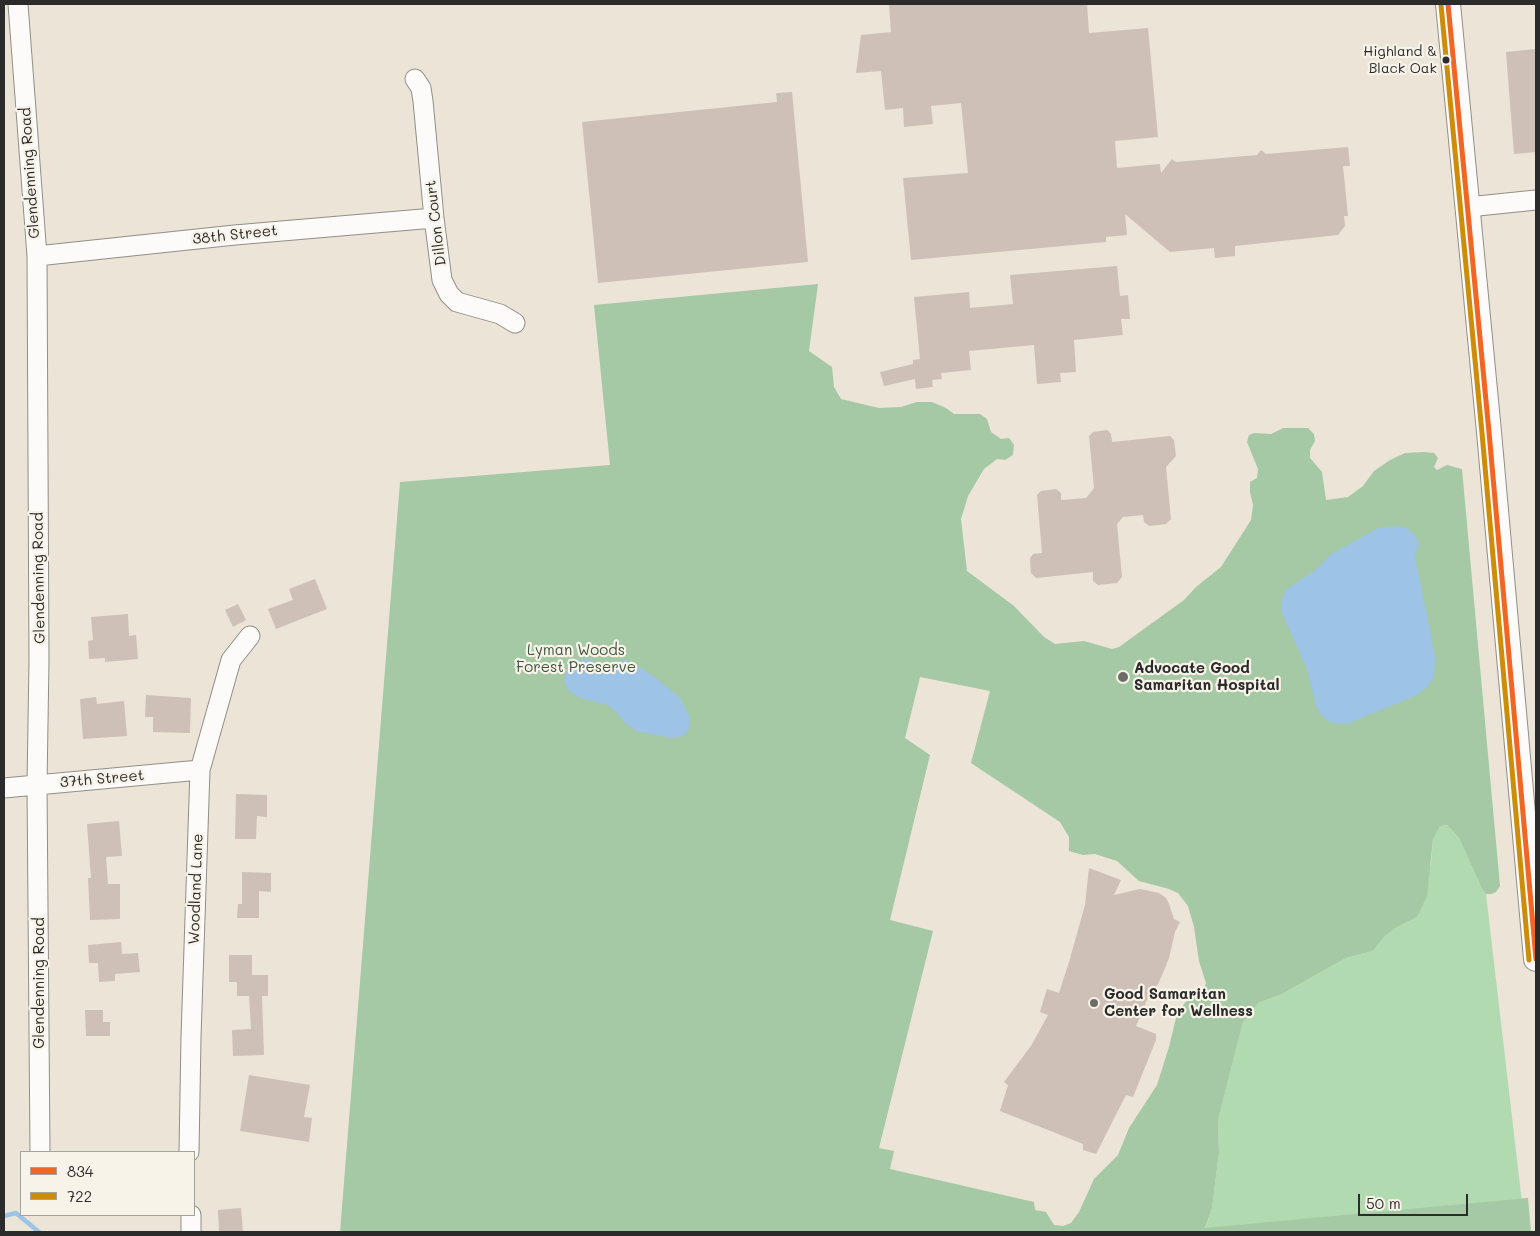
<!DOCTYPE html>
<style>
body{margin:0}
#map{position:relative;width:1540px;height:1236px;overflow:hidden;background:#ebe4d7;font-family:Mali,sans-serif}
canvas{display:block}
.frame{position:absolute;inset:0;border:5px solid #2b2b2b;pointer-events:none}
.legend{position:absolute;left:20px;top:1151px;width:175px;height:65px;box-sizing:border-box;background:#f7f3e8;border:1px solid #a5a39c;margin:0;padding:6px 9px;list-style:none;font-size:15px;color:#2b2b2b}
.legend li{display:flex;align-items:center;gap:10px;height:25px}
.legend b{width:25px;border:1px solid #a5a39c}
.scale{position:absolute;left:1358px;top:1194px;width:110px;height:22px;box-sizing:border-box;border:2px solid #2b2b2b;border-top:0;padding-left:6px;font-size:15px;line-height:18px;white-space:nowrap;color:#2b2b2b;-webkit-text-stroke:4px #f7f3e8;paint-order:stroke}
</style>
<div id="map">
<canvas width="1540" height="1236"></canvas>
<div class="frame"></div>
<ul class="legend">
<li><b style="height:6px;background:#f26522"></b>834</li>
<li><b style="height:6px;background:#ce8d09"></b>722</li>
</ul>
<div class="scale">50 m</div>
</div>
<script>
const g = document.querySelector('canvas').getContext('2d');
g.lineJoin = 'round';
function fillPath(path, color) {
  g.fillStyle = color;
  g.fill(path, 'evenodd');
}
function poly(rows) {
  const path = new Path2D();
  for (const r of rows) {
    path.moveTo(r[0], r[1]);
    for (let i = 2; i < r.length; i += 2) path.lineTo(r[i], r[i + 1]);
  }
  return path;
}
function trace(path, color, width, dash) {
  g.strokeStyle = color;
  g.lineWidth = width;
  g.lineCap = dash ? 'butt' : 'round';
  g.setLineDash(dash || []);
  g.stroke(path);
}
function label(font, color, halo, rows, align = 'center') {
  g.font = font + ' Mali,sans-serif';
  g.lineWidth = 4.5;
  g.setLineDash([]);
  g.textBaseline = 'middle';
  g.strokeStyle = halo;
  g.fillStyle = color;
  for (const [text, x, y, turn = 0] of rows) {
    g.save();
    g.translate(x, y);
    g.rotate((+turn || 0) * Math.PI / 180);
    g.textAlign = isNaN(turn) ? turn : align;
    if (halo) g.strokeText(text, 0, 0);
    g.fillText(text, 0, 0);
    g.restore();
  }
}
fillPath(poly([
 [1447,825,1459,838,1482,889,1486,894,1524,1220,1204,1232,1212,1208,1219,1152,1218,1120,1243,1022,1258,1003,1282,994,1346,958,1373,951,1384,937,1397,927,1417,917,1431,863,1433,839,1439,826]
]), '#b2dab0');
fillPath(poly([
 [818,284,809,351,832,367,834,387,841,399,879,408,901,407,917,402,932,402,946,408,954,414,980,414,987,419,991,432,1001,439,1009,438,1014,445,1013,455,1005,460,997,459,984,469,968,496,961,519,967,571,1014,606,1044,637,1055,644,1084,641,1112,649,1119,647,1184,600,1196,587,1221,567,1251,520,1253,505,1250,492,1250,482,1257,478,1258,469,1247,442,1249,435,1254,433,1271,434,1283,428,1308,428,1314,434,1315,441,1310,450,1310,458,1322,472,1326,500,1348,497,1363,486,1374,471,1390,460,1405,453,1424,452,1434,453,1438,458,1434,467,1437,470,1447,465,1462,469,1500,886,1496,892,1491,894,1486,894,1482,889,1459,838,1447,825,1440,826,1433,839,1427,896,1417,917,1397,927,1384,937,1373,951,1346,958,1282,994,1258,1003,1243,1022,1218,1120,1219,1152,1212,1208,1205,1228,1528,1198,1531,1232,340,1232,400,482,610,465,594,305],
 [920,677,990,691,971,763,1060,822,1069,837,1069,851,1083,855,1095,854,1117,861,1139,881,1169,889,1178,893,1188,906,1194,927,1199,961,1206,983,1203,991,1195,993,1187,1000,1177,1014,1169,1047,1157,1085,1129,1128,1118,1155,1094,1179,1079,1212,1071,1223,1063,1226,1054,1225,1046,1212,1035,1210,1034,1202,890,1169,894,1151,879,1148,933,931,890,920,930,755,905,738]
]), '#a4c9a4');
fillPath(poly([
 [1396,526,1408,529,1417,538,1419,545,1415,556,1435,656,1434,677,1428,686,1415,696,1347,724,1337,724,1330,722,1322,716,1316,706,1307,669,1282,613,1281,601,1286,590,1318,568,1330,555,1378,528],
 [584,659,593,661,600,665,609,666,616,662,625,660,633,663,656,678,680,698,690,718,689,728,686,734,679,737,671,738,636,731,624,722,615,711,608,705,580,698,569,691,564,681,566,670,573,663]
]), '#9dc4e6');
trace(poly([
 [4,1216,16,1213,39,1232]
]), '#9dc4e6', 4.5);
fillPath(poly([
 [889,4,1087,4,1089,33,1148,28,1158,137,1115,141,1117,168,1160,164,1161,173,1172,159,1176,162,1257,155,1261,150,1266,154,1348,147,1350,166,1343,166,1348,216,1344,216,1345,226,1338,235,1235,246,1235,256,1215,258,1214,248,1170,252,1125,214,1127,235,1106,237,1106,242,911,260,903,178,968,173,961,103,931,106,933,124,904,127,903,108,885,110,881,71,856,73,861,35,891,32],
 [1536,49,1536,152,1514,154,1506,52],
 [792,92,808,262,598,283,582,122,777,102,776,93],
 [1117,266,1120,296,1128,295,1130,319,1121,319,1123,335,1074,340,1076,372,1060,373,1061,382,1037,384,1034,345,969,351,971,370,941,373,942,379,932,380,933,387,916,389,915,379,884,386,880,372,913,364,913,360,920,359,914,297,969,292,970,308,1013,304,1010,275],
 [1107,430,1111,434,1112,442,1170,436,1174,440,1176,456,1166,467,1171,519,1166,524,1149,526,1144,522,1143,515,1123,517,1117,524,1122,577,1117,583,1098,585,1093,581,1093,572,1036,578,1031,573,1030,558,1033,554,1042,553,1037,495,1041,491,1056,489,1061,493,1061,500,1086,498,1094,488,1089,436,1093,432],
 [315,579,327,609,276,629,268,609,293,600,289,589],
 [238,604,246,620,233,627,225,610],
 [128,614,129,636,136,635,138,659,105,662,105,658,89,659,88,641,93,640,91,617],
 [146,695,191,698,190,733,153,732,153,717,145,717],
 [96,697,97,704,124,701,127,736,83,739,80,699],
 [236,794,267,795,267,817,257,816,256,839,235,839],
 [119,821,122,856,106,857,108,884,120,884,120,919,90,920,88,878,91,878,87,824],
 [1089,868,1121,880,1114,895,1140,889,1159,893,1166,898,1169,904,1174,919,1180,922,1175,932,1169,958,1163,973,1158,984,1149,995,1136,1026,1156,1034,1156,1040,1133,1097,1126,1095,1096,1154,1083,1150,1083,1144,1000,1111,1008,1085,1004,1082,1031,1046,1048,1015,1040,1012,1047,989,1059,993,1069,962,1085,905],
 [242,872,271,873,271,892,259,891,259,918,237,918,238,904,242,904],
 [121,942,122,954,138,953,140,972,115,974,115,981,99,982,98,963,89,963,88,945],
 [229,955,252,955,252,975,268,975,268,996,262,996,264,1055,233,1056,232,1030,251,1029,249,996,237,996,237,982,229,982],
 [85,1010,103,1010,103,1022,110,1022,110,1036,86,1036],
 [249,1075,310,1085,304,1117,312,1118,309,1142,240,1131],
 [241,1208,243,1232,219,1232,218,1210]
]), '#cec0b7');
const minor = poly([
 [18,4,37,256,39,661,37,785,40,1152],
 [415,79,421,88,423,101,434,218,442,280,449,294,457,302,500,314,515,323],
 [1468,207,1536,200],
 [37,256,235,235,434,218],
 [4,788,200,770],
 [189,1152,191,1037,200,770,231,660,250,636],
 [191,1215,191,1232]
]);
const major = poly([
 [1448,4,1489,432,1536,959]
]);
trace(minor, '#918e87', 21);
trace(major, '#918e87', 26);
trace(minor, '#fcfbf9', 19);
trace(major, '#fcfbf9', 24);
trace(poly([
 [1448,4,1489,432,1536,959]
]), '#f26522', 5);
trace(poly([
 [1441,5,1482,433,1529,960]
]), '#ce8d09', 5);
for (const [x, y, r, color] of [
 [1446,60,4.5,"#2b2b2b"],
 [1123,677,6,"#6e6c67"],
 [1094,1003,5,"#6e6c67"]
]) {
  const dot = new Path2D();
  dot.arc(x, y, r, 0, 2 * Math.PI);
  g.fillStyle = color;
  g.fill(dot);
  trace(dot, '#f7f3e8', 2);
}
label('14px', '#2b2b2b', '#f7f3e8', [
 ["Highland &",1437,52],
 ["Black Oak",1437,69]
], 'right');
label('15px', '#2b2b2b', '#f7f3e8', [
 ["Glendenning Road",30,173,-94],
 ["Dillon Court",436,223,-97],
 ["38th Street",235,235,-6],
 ["Glendenning Road",39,578,-91],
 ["37th Street",102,779,-5],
 ["Woodland Lane",196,889,-88],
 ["Glendenning Road",39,983,-90]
]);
label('15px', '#415444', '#f7f3e8', [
 ["Lyman Woods",576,650],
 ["Forest Preserve",576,667]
]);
label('bold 15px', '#2b2b2b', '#f7f3e8', [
 ["Advocate Good",1134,668],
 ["Samaritan Hospital",1134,685],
 ["Good Samaritan",1104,994],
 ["Center for Wellness",1104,1011]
], 'left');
</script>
